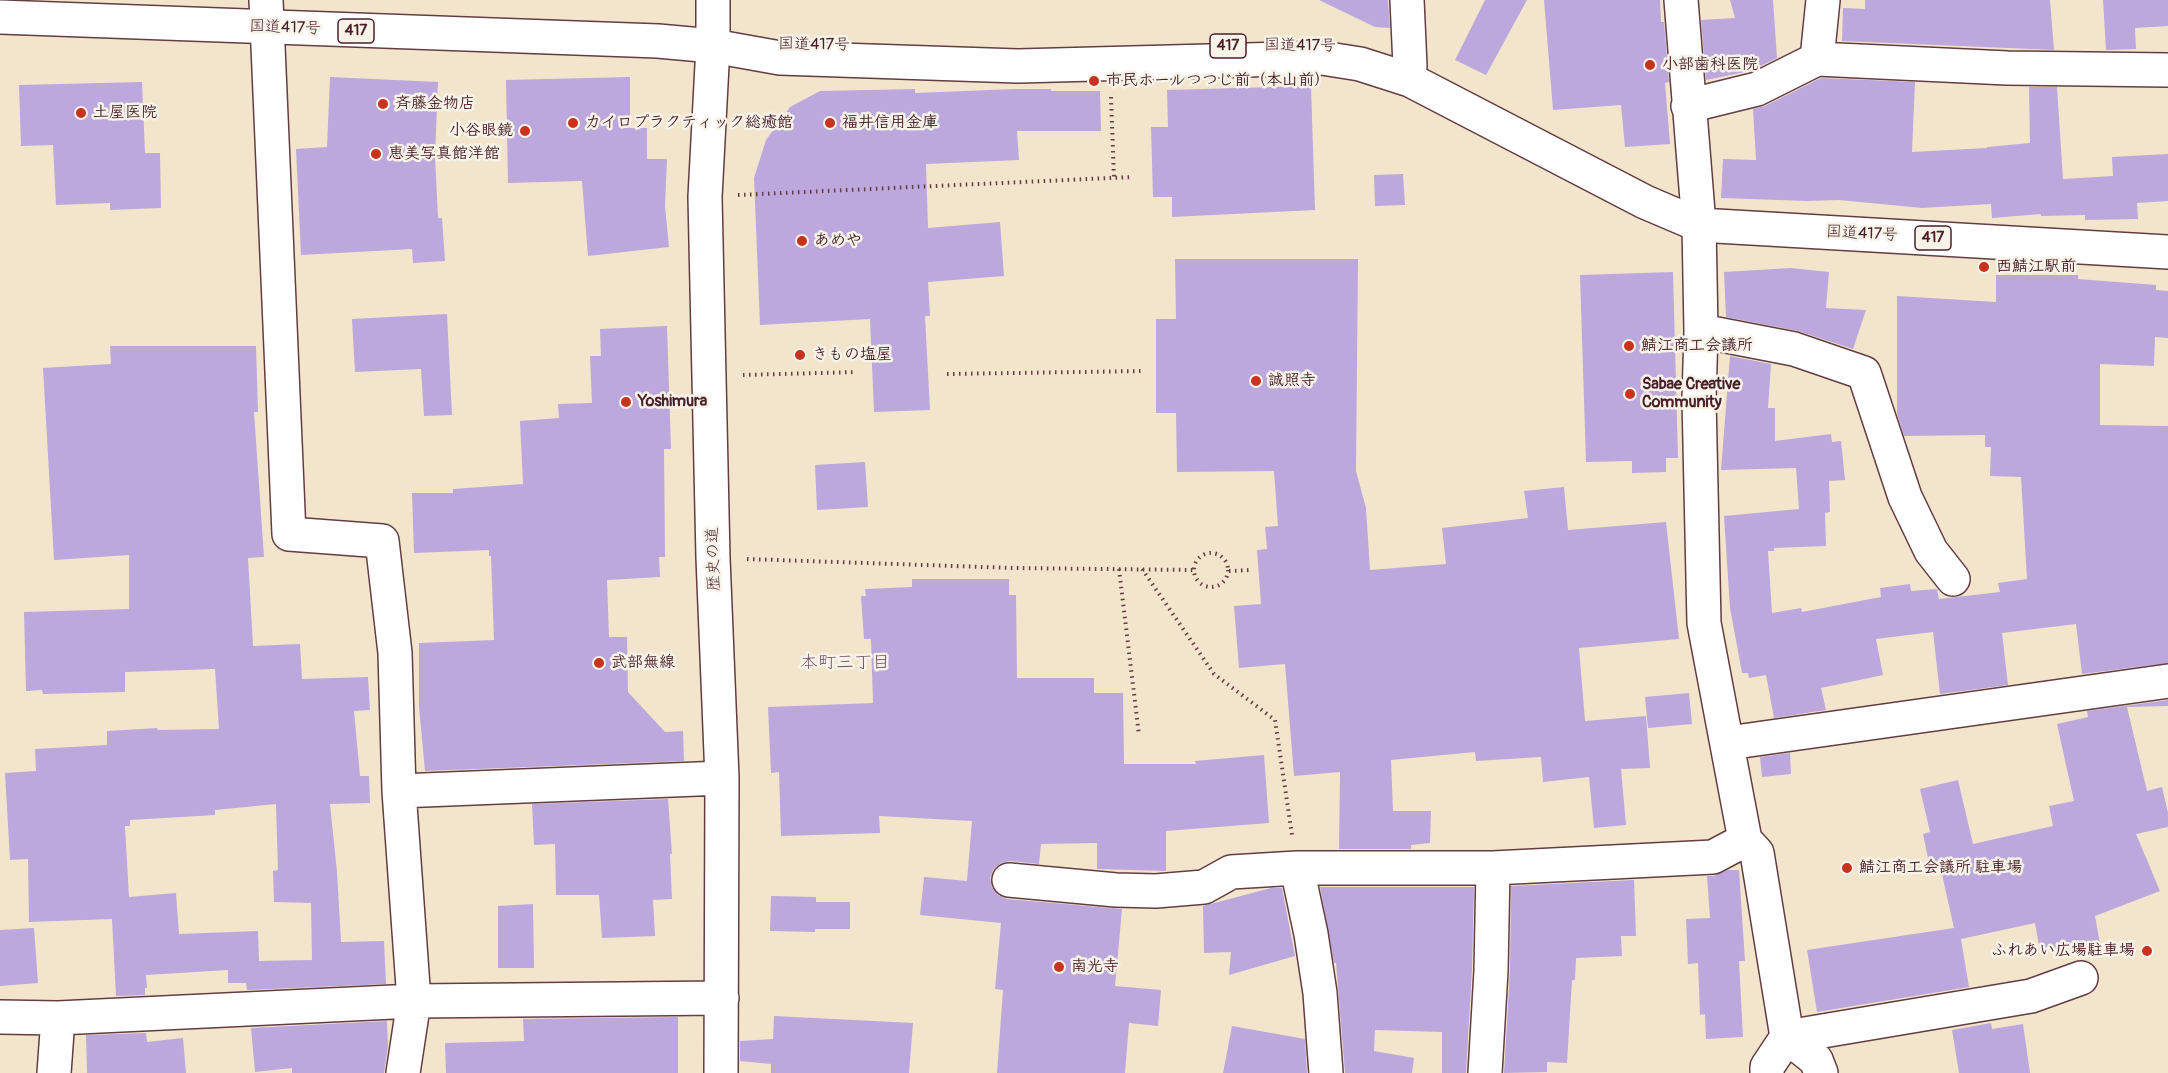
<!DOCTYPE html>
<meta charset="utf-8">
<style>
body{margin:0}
canvas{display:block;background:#f2e5cb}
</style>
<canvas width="2168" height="1073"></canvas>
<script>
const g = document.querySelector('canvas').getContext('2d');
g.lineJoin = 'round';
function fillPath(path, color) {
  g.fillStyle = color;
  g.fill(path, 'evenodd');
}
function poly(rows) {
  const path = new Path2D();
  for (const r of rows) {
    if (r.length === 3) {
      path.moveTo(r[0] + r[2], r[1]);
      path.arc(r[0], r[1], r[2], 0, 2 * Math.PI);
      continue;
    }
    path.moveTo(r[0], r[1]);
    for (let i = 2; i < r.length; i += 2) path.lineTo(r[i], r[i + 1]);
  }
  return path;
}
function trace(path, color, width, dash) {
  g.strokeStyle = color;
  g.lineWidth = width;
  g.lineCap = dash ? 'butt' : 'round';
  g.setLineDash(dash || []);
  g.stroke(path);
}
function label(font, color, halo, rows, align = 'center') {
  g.font = font + ' Pangolin,"Klee One",sans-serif';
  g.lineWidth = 5;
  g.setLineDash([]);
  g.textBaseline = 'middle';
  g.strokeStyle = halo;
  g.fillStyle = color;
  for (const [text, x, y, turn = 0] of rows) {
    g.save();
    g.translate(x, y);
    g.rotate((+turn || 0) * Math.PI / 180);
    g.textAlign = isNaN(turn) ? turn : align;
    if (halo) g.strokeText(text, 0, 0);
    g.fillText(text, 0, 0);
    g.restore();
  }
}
fillPath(poly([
 [1319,0,1388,0,1390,28,1375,27],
 [1485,0,1527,0,1486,75,1455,60],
 [1544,0,1660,0,1661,22,1664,22,1669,82,1665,83,1670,144,1625,147,1621,105,1553,110],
 [1730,0,1773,0,1777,58,1750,71,1706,80,1701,20,1735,18],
 [1865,0,2050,0,2054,50,1842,41,1843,8,1865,9],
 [2103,0,2168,0,2168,26,2135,28,2136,49,2106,50],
 [330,77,438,82,435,156,438,218,442,218,445,261,413,263,412,249,301,255,296,149,327,147],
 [630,77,630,128,647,128,647,159,667,159,665,206,669,247,588,256,582,181,508,183,506,80],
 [1821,78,1915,82,1912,152,1987,148,1987,147,2030,143,2029,87,2057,87,2063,179,2113,176,2112,157,2168,154,2168,201,2137,203,2138,219,2085,220,2085,215,2041,216,2041,214,1992,218,1991,204,1922,208,1839,200,1807,201,1721,198,1723,159,1756,160,1753,109,1765,106],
 [142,82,145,153,160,153,161,208,110,210,110,203,56,205,53,145,21,146,19,85],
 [1311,86,1315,210,1172,217,1172,197,1153,197,1151,127,1168,127,1167,90],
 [915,89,915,93,1015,89,1051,89,1051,91,1100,91,1101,131,1017,131,1019,160,926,164,928,228,1000,222,1004,276,928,282,930,316,925,316,930,410,874,412,870,319,760,325,754,178,766,140,790,107,820,91],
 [1403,174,1405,205,1375,206,1374,175],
 [1175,259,1358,259,1356,471,1366,508,1370,570,1446,564,1442,528,1528,518,1524,491,1564,487,1568,530,1666,522,1679,639,1579,648,1585,721,1646,716,1650,768,1621,769,1626,825,1594,828,1589,777,1543,782,1541,757,1476,761,1475,752,1391,760,1393,811,1431,811,1430,843,1411,845,1411,849,1339,849,1340,772,1294,776,1285,664,1239,668,1234,606,1261,604,1257,550,1267,549,1265,527,1278,526,1274,471,1177,472,1176,413,1156,413,1156,319,1176,319],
 [1791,268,1829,272,1826,308,1866,310,1853,349,1798,331,1726,317,1724,272],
 [1673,272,1678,458,1666,458,1666,472,1632,473,1632,461,1586,462,1580,275],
 [1996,275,2078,275,2078,279,2156,285,2156,290,2168,291,2168,338,2155,337,2154,366,2100,364,2100,425,2168,426,2168,663,2082,674,2076,624,2002,633,2008,685,1940,694,1933,632,1876,639,1883,675,1821,688,1826,710,1774,718,1766,675,1749,678,1748,673,1742,673,1730,608,1724,516,1799,509,1796,468,1721,470,1730,356,1771,364,1768,408,1775,408,1775,441,1831,434,1832,442,1841,441,1845,480,1829,481,1830,512,1825,513,1826,546,1774,548,1774,551,1768,551,1772,613,1801,608,1802,612,1881,597,1880,588,1910,584,1911,591,1937,589,1939,599,2000,592,1998,583,2027,579,2021,477,1990,476,1991,447,1985,447,1985,435,1904,436,1897,414,1897,296,1996,302],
 [447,314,452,415,424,416,421,369,355,372,352,319],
 [667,326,671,449,664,449,665,557,659,557,660,577,607,580,609,637,627,637,628,692,665,732,683,731,684,761,425,771,419,707,419,643,494,640,491,556,489,556,489,550,414,553,412,493,453,493,453,489,523,484,520,421,559,418,558,404,592,403,590,356,601,356,600,329],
 [110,346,256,346,258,412,254,412,264,557,248,558,253,646,300,644,302,679,368,677,370,710,354,711,360,776,369,776,370,803,330,804,337,872,341,942,384,941,386,984,247,990,246,983,228,983,228,970,146,975,147,988,145,988,145,995,116,996,112,919,29,922,28,859,10,860,5,773,36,771,35,749,107,745,107,731,157,728,158,730,219,729,215,669,125,672,125,692,43,694,42,690,26,691,24,612,129,609,129,555,54,560,43,368,111,364],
 [276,804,278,870,273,871,274,902,311,903,312,960,259,961,258,931,179,934,176,893,129,897,125,826,130,826,130,820,215,815,215,810],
 [865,462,868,507,817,510,815,465],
 [912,579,1009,579,1009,595,1016,595,1017,678,1094,678,1094,693,1123,693,1124,764,1196,764,1195,761,1264,755,1269,823,1166,831,1166,871,1097,869,1097,843,1041,844,1039,864,1010,861,1001,863,993,870,990,878,992,887,998,895,1007,899,1122,909,1115,986,1161,990,1158,1026,1129,1023,1125,1073,997,1073,1003,990,995,989,1001,923,920,915,924,877,967,881,972,821,879,816,880,833,781,836,779,772,771,773,768,707,873,703,871,639,864,639,861,596,866,596,865,589,912,587],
 [1689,693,1692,724,1648,728,1645,697],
 [2168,700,2168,706,2127,707,2147,791,2162,787,2168,813,2168,827,2136,834,2160,891,2095,916,2100,944,2070,949,2069,946,2040,951,2035,923,1961,939,1969,987,1817,1012,1807,950,1954,928,1939,861,1929,863,1923,834,1930,832,1920,789,1958,780,1973,844,2053,826,2049,806,2074,801,2057,724,2088,717,2087,711],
 [1790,753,1791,774,1762,777,1760,757],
 [668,799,672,854,670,854,672,899,653,900,655,936,602,938,599,895,556,895,555,844,534,845,532,804],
 [1728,870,1739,870,1745,961,1739,961,1743,1037,1706,1039,1705,1014,1700,1015,1698,963,1688,964,1686,919,1710,918,1707,876,1714,876],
 [1634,880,1636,936,1621,936,1622,956,1576,958,1575,980,1572,980,1567,1063,1547,1062,1547,1072,1504,1073,1510,971,1511,886],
 [1320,887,1474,887,1472,970,1466,1073,1442,1073,1442,1032,1375,1030,1374,1051,1414,1058,1412,1073,1345,1073,1336,963,1334,963],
 [1271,888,1282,888,1295,956,1229,975,1231,952,1204,953,1203,906],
 [771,896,816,897,816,902,850,902,850,929,815,929,815,932,770,931],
 [533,904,534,968,498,968,498,906],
 [34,928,38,983,0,986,0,930],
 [774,1016,913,1023,909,1073,771,1073,771,1064,740,1061,740,1041,773,1039],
 [678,1017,678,1073,446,1073,445,1043,524,1041,523,1019],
 [387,1021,388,1046,384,1073,292,1073,292,1068,255,1072,251,1028],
 [1991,1023,1992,1029,2023,1024,2030,1073,1959,1073,1952,1030],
 [1232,1026,1305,1039,1307,1073,1223,1073],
 [146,1033,147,1042,183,1038,186,1073,87,1073,86,1035]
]), '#bca8dd');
const minor = poly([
 [266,0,289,534,382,541,395,653,399,791,414,1001,403,1073],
 [1407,0,1410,66],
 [1681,0,1699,225,1701,331,1699,399,1704,623,1745,840,1757,853,1787,1037,1767,1067,1767,1073],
 [713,46,705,197,713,558,722,778,721,1073],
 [1817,59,1823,0],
 [1688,106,1757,89,1817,59,2007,68,2168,70],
 [1701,331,1794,349,1864,373,1905,497,1931,551,1953,579],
 [1728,743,2168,681],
 [399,791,722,778],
 [1009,880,1116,890,1156,891,1204,887,1231,872,1297,868],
 [0,1017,58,1018,414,1001,722,998],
 [1787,1037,2031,996,2081,978],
 [1787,1037,1816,1060,1821,1073],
 [54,1073,58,1018],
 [1326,1073,1320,993,1311,934,1297,868,1493,868,1713,857,1745,840],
 [1485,1073,1491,971,1493,868]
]);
const major = poly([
 [713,46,713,0]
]);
const highway = poly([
 [0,17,658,41,713,46,780,58,1018,66,1322,58,1360,64,1410,80,1645,202,1699,225,2168,252]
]);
trace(minor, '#633d43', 36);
trace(major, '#633d43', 36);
trace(highway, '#633d43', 36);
trace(poly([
 [1111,97,1114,178],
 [738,195,1132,177],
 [947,374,1145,371],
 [743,375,857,372],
 [1211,570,17],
 [747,559,1013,568,1193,570],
 [1119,569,1139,735],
 [1142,569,1214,674,1275,720,1292,835],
 [1229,571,1250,570]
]), '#633d43', 4, [1.5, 4.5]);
trace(minor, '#fff', 33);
trace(major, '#fff', 33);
trace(highway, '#fff', 33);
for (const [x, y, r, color] of [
 [1650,65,6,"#c8321e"],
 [1094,81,6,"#c8321e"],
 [383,104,6,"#c8321e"],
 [81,113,6,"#c8321e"],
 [573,123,6,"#c8321e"],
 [830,123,6,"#c8321e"],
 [525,131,6,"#c8321e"],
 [376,154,6,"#c8321e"],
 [802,241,6,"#c8321e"],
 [1984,267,6,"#c8321e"],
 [1629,346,6,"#c8321e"],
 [800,355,6,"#c8321e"],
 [1256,381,6,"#c8321e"],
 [1630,394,6,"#c8321e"],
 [626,402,6,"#c8321e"],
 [599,663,6,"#c8321e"],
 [1847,868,6,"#c8321e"],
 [2147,951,6,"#c8321e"],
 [1059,967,6,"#c8321e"]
]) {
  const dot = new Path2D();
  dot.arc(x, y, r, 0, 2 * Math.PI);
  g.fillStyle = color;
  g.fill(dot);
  trace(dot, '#f7f3e8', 2);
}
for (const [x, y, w] of [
 [356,31,36],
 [1228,46,36],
 [1933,238,36]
]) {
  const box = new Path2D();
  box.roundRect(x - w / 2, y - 12, w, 24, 4.5);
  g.fillStyle = '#f7f3e8';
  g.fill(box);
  trace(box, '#4a1f2b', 1.5);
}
label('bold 15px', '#4a1f2b', null, [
 ["417",356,31],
 ["417",1228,46],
 ["417",1933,238]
]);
label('16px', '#4a1f2b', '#f7f3e8', [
 ["国道417号",285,28,2],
 ["国道417号",814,45,1],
 ["国道417号",1300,46,1],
 ["国道417号",1862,234,3],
 ["歴史の道",714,559,-92]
]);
label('bold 16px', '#4a1f2b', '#f7f3e8', [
 ["小部歯科医院",1662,65],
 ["市民ホールつつじ前（本山前）",1106,81],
 ["斉藤金物店",395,104],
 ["土屋医院",93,113],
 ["カイロプラクティック総癒館",585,123],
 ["福井信用金庫",842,123],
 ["小谷眼鏡",513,131,"right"],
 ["恵美写真館洋館",388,154],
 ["あめや",814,241],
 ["西鯖江駅前",1996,267],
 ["鯖江商工会議所",1641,346],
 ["きもの塩屋",812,355],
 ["誠照寺",1268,381],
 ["Sabae Creative",1642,385],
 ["Community",1642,403],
 ["Yoshimura",638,402],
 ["武部無線",611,663],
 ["鯖江商工会議所 駐車場",1859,868],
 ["ふれあい広場駐車場",2135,951,"right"],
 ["南光寺",1071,967]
], 'left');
label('18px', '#724f69', '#f7f3e8', [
 ["本町三丁目",845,663]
]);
</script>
